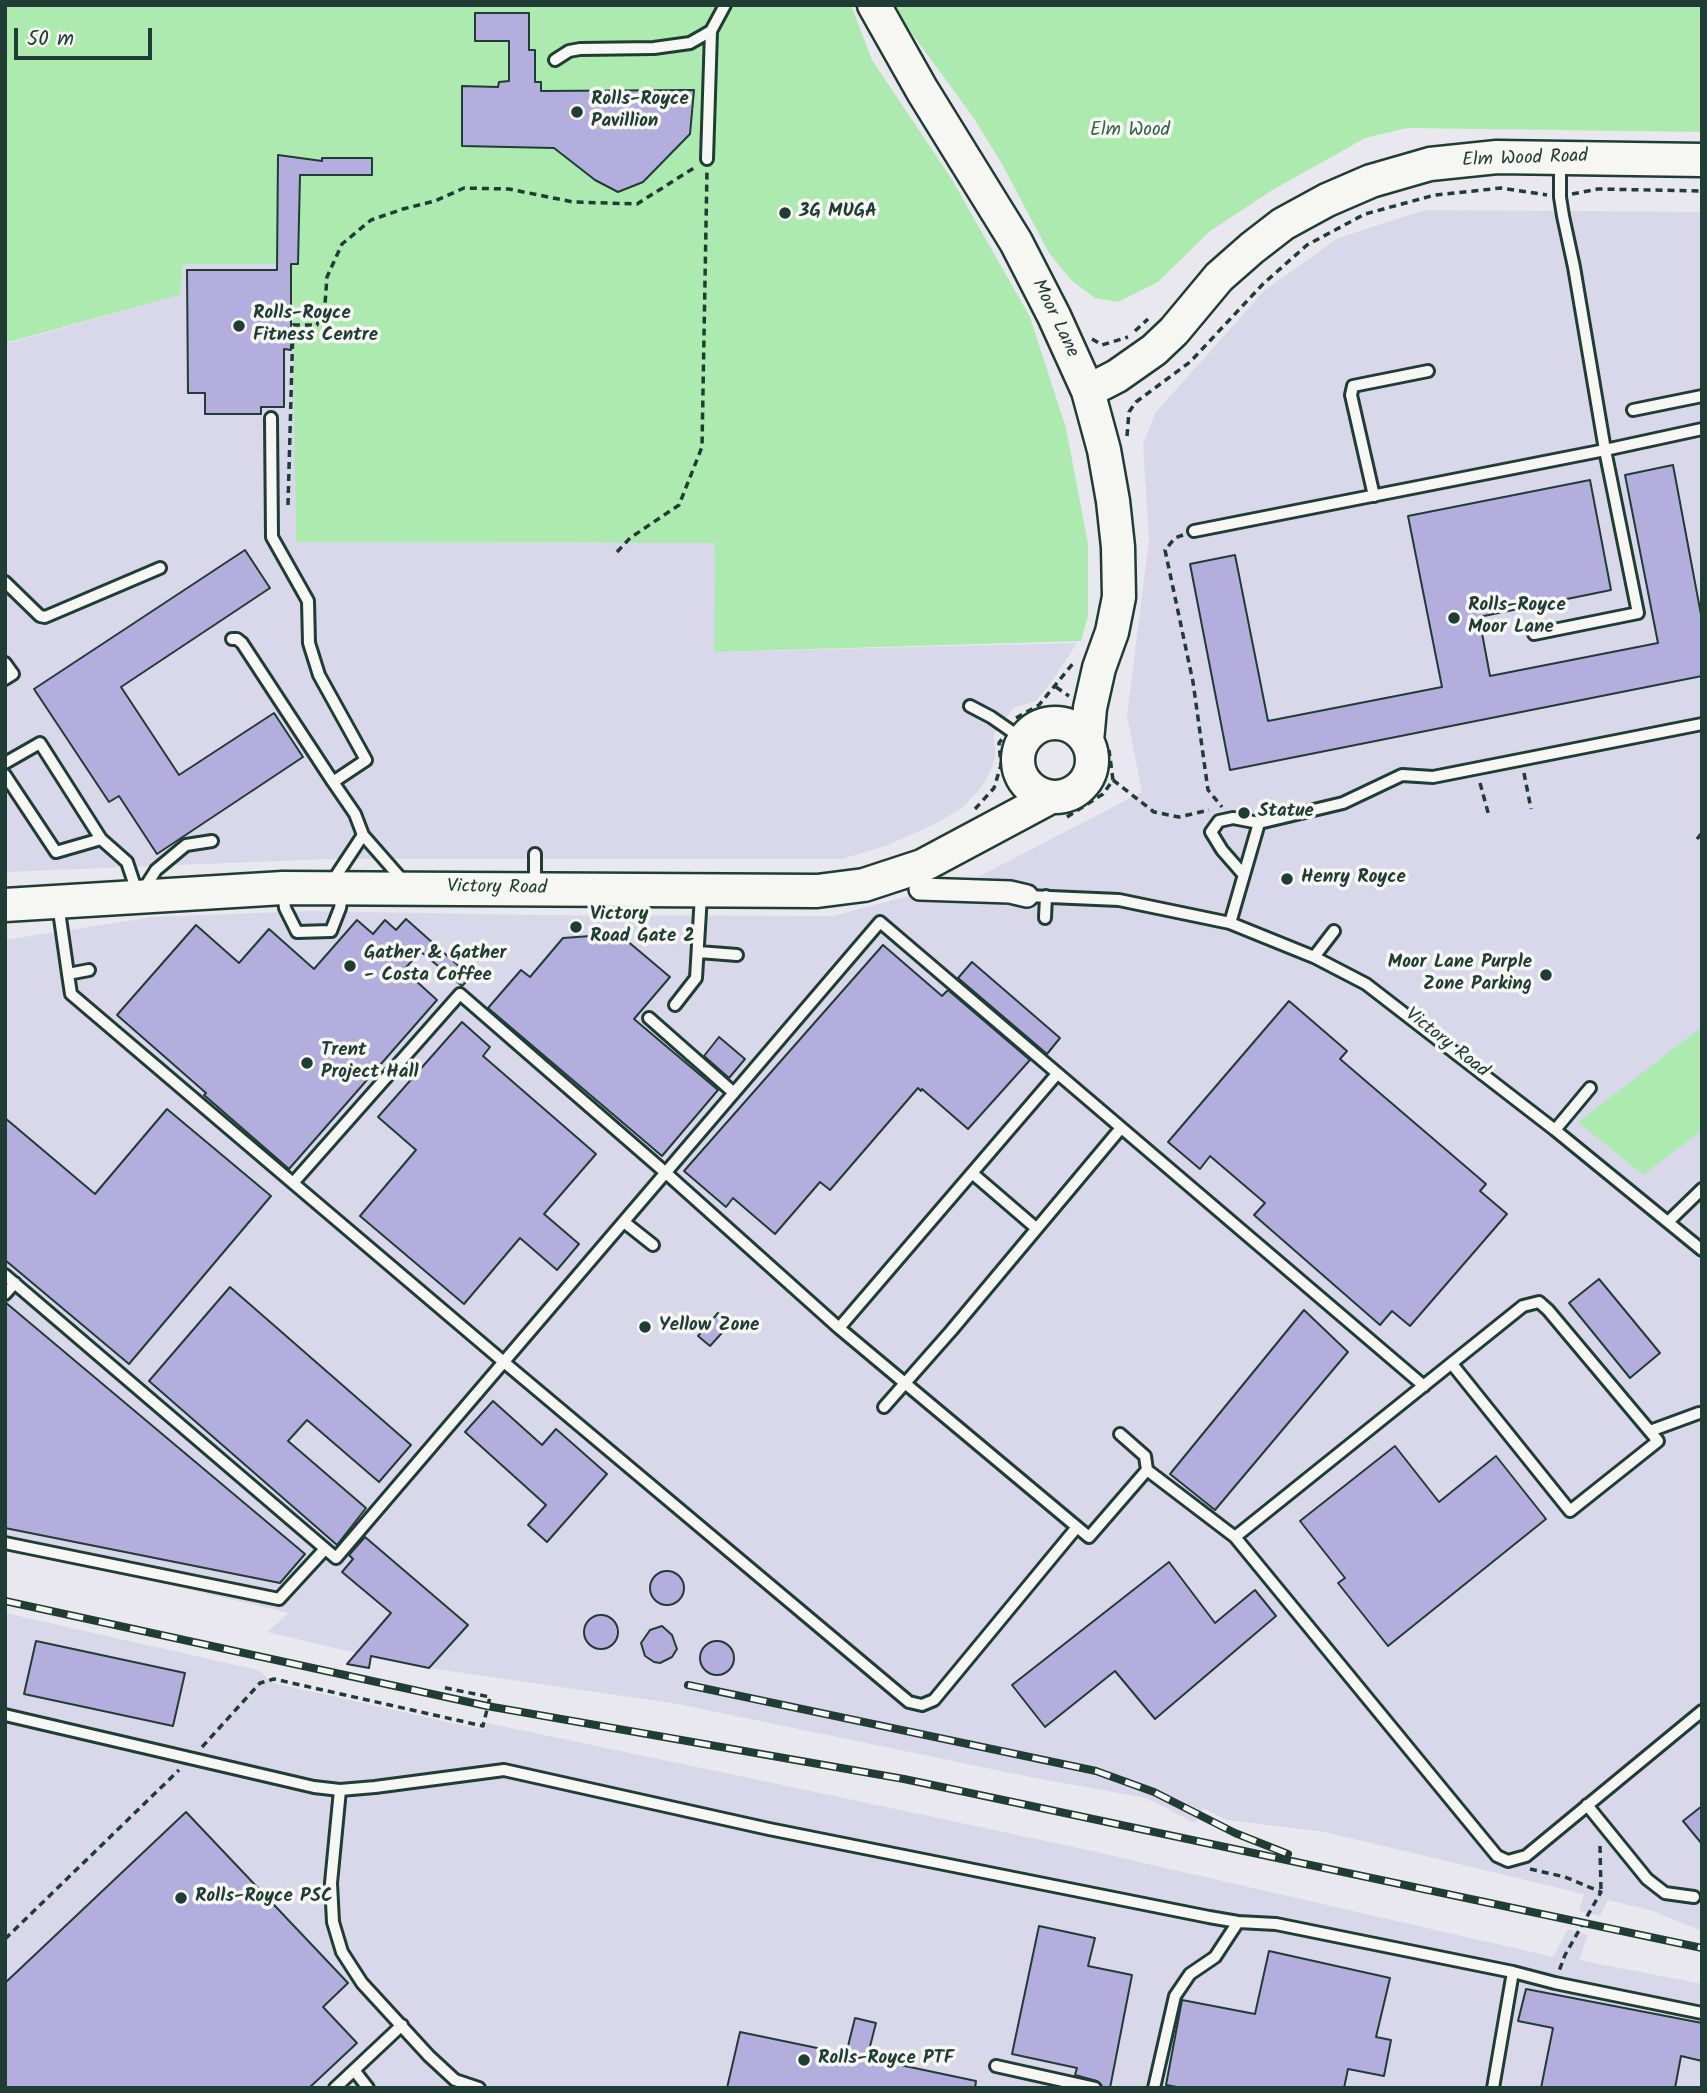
<!DOCTYPE html>
<style>
body{margin:0}
#map{position:relative;width:1707px;height:2093px;overflow:hidden;background:#e9e8ee;font-family:Kalam,sans-serif}
canvas{display:block}
.frame{position:absolute;inset:0;border:7px solid #1f3d34;pointer-events:none}
.scale{position:absolute;left:14px;top:28px;width:138px;height:32px;box-sizing:border-box;border:4px solid #1f3d34;border-top:0;padding-left:9px;font-size:21px;line-height:24px;white-space:nowrap;color:#1f3d34;-webkit-text-stroke:5px #f6f6f2;paint-order:stroke}
</style>
<div id="map">
<canvas width="1707" height="2093"></canvas>
<div class="frame"></div>
<div class="scale">50 m</div>
</div>
<script>
const g = document.querySelector('canvas').getContext('2d');
g.lineJoin = 'round';
function fillPath(path, color) {
  g.fillStyle = color;
  g.fill(path, 'evenodd');
}
function poly(rows) {
  const path = new Path2D();
  for (const r of rows) {
    if (r.length === 3) {
      path.moveTo(r[0] + r[2], r[1]);
      path.arc(r[0], r[1], r[2], 0, 2 * Math.PI);
      continue;
    }
    path.moveTo(r[0], r[1]);
    for (let i = 2; i < r.length; i += 2) path.lineTo(r[i], r[i + 1]);
  }
  return path;
}
function trace(path, color, width, dash) {
  g.strokeStyle = color;
  g.lineWidth = width;
  g.lineCap = dash ? 'butt' : 'round';
  g.setLineDash(dash || []);
  g.stroke(path);
}
function label(font, color, halo, rows, align = 'center') {
  g.font = font + ' Kalam,sans-serif';
  g.lineWidth = 7;
  g.setLineDash([]);
  g.textBaseline = 'middle';
  g.strokeStyle = halo;
  g.fillStyle = color;
  for (const [text, x, y, turn = 0] of rows) {
    g.save();
    g.translate(x, y);
    g.rotate((+turn || 0) * Math.PI / 180);
    g.textAlign = isNaN(turn) ? turn : align;
    if (halo) g.strokeText(text, 0, 0);
    g.fillText(text, 0, 0);
    g.restore();
  }
}
fillPath(poly([
 [1425,210,1702,212,1702,1931,1653,1911,1608,1900,1600,1916,1579,1911,1584,1894,1325,1832,1227,1820,1203,1808,1195,1823,1146,1798,1030,1777,678,1704,429,1668,357,1653,267,1632,289,1613,5,1546,5,940,152,917,308,911,535,915,833,916,976,878,1142,792,1127,716,1149,539,1143,444,1156,412,1264,291,1338,238],
 [183,264,293,264,296,542,715,543,715,652,1077,643,1052,681,1036,701,1013,708,994,734,995,755,992,768,981,788,963,807,935,824,888,845,842,859,327,859,5,872,5,344,180,295],
 [5,1613,258,1670,273,1683,484,1730,487,1723,811,1791,1092,1851,1553,1957,1568,1929,1588,1935,1579,1960,1702,1984,1702,2088,5,2088]
]), '#d9d7ea');
fillPath(poly([
 [5,5,851,5,872,60,951,178,1030,317,1066,428,1088,544,1088,616,1081,641,714,652,715,543,296,542,292,264,183,264,180,295,5,343],
 [891,5,1702,5,1702,132,1407,128,1365,138,1271,191,1210,231,1158,282,1118,302,1095,298,1071,280,1049,253,1002,164,973,117],
 [1702,1027,1702,1130,1643,1175,1578,1122]
]), '#adeab0');
const building = poly([
 [475,13,529,13,529,50,535,50,535,82,541,82,541,91,694,90,690,134,643,182,618,192,595,180,554,148,462,146,462,86,498,87,499,82,509,81,509,41,475,41,475,13],
 [278,155,322,161,322,158,372,158,372,175,300,175,298,264,291,264,291,350,284,349,284,407,261,407,261,414,205,414,205,393,188,393,187,270,277,270,278,155],
 [1673,465,1702,620,1702,676,1230,770,1190,564,1235,555,1268,721,1442,687,1408,516,1590,480,1611,590,1479,617,1490,676,1658,643,1625,475,1673,465],
 [245,550,270,588,121,687,179,775,274,713,303,757,157,854,119,796,109,802,34,689,245,550],
 [406,919,471,977,462,986,420,951,404,970,437,1000,289,1169,204,1095,206,1093,117,1015,196,925,239,963,269,929,314,969,357,920,373,934,385,920,396,930,406,919],
 [619,934,670,977,634,1019,718,1090,662,1156,488,1008,521,970,530,977,563,938,619,934],
 [883,945,942,996,948,990,1030,1060,968,1129,922,1089,921,1091,918,1088,830,1190,820,1182,775,1234,733,1198,726,1207,684,1171,883,945],
 [972,962,1060,1038,1047,1054,958,978,972,962],
 [1289,1001,1347,1051,1340,1059,1486,1184,1480,1191,1507,1214,1410,1326,1392,1311,1380,1325,1254,1215,1265,1203,1210,1156,1200,1169,1168,1142,1289,1001],
 [462,1022,490,1047,483,1056,596,1154,544,1214,579,1244,557,1270,520,1238,464,1304,360,1216,416,1150,378,1117,462,1022],
 [719,1037,745,1059,729,1078,704,1056,719,1037],
 [167,1109,271,1196,129,1364,5,1260,5,1118,95,1194,167,1109],
 [1599,1279,1660,1353,1630,1378,1569,1303,1599,1279],
 [230,1287,411,1445,379,1482,307,1420,288,1441,366,1508,337,1545,149,1381,230,1287],
 [5,1302,305,1554,280,1583,5,1528,5,1302],
 [1304,1310,1348,1352,1215,1510,1170,1474,1304,1310],
 [718,1313,730,1324,710,1346,698,1336,718,1313],
 [493,1401,542,1445,556,1429,607,1474,547,1542,528,1525,546,1505,465,1432,493,1401],
 [1395,1446,1439,1502,1496,1456,1546,1519,1388,1646,1338,1583,1345,1578,1300,1521,1395,1446],
 [365,1537,468,1625,429,1668,371,1656,369,1668,347,1664,391,1613,342,1572,353,1559,349,1555,365,1537],
 [1169,1562,1215,1623,1255,1590,1276,1616,1155,1719,1115,1671,1045,1727,1012,1685,1169,1562],
 [667,1588,17],
 [601,1632,17],
 [662,1626,672,1635,677,1649,672,1657,660,1663,654,1662,645,1656,641,1643,650,1630,662,1626],
 [717,1658,17],
 [36,1641,185,1673,173,1726,24,1694,36,1641],
 [1702,1806,1702,1844,1683,1821,1702,1806],
 [186,1812,348,1983,323,2007,357,2043,309,2088,5,2088,5,1983,186,1812],
 [1039,1926,1095,1938,1088,1966,1132,1975,1110,2088,1103,2088,1097,2081,1075,2075,1077,2068,1012,2054,1039,1926],
 [1269,1951,1390,1978,1376,2037,1391,2040,1384,2076,1348,2069,1344,2088,1182,2088,1166,2085,1182,2000,1255,2014,1269,1951],
 [1526,1989,1702,2023,1702,2061,1681,2056,1675,2088,1541,2088,1553,2028,1518,2021,1526,1989],
 [855,2018,876,2023,867,2058,976,2081,975,2088,727,2088,740,2032,846,2054,855,2018]
]);
fillPath(building, '#b4aedf');
trace(building, '#1f3d34', 2);
const lane = poly([
 [555,60,569,51,580,49,654,48,690,43,711,31],
 [707,159,711,31,725,5],
 [1633,410,1702,396],
 [271,418,272,537,308,601,309,643,319,675,366,760,333,782,355,814,363,835,332,882],
 [1374,496,1351,395,1353,386,1428,371],
 [1194,531,1605,450,1702,429],
 [5,582,40,616,45,617,160,568],
 [1534,634,1638,613,1605,450,1574,267,1563,216,1560,197,1560,159],
 [232,639,237,639,242,643,333,782],
 [5,663,13,674,5,679],
 [970,706,991,717,1024,740],
 [5,763,40,743,101,839,127,862,138,895],
 [5,775,56,852,101,839],
 [363,835,405,883],
 [1243,874,1222,850,1211,832,1219,821,1233,818,1259,823,1343,803,1402,775,1433,777,1702,724],
 [535,887,535,854],
 [142,892,156,870,186,845,212,841],
 [283,892,285,908,297,932,331,931,340,908,343,890],
 [1027,896,1119,900,1230,923,1314,957,1366,984,1555,1130,1702,1250],
 [58,904,68,974,89,970],
 [1045,918,1046,896],
 [1230,923,1259,823],
 [699,952,737,955],
 [1314,957,1334,931],
 [68,974,71,994,293,1183,505,1363,909,1702,922,1705,934,1700,1077,1527,839,1328,666,1173,460,994,293,1183],
 [675,1005,696,978,701,895],
 [649,1018,734,1093],
 [1555,1130,1590,1088],
 [972,1173,1036,1228],
 [624,1222,653,1245],
 [1668,1222,1702,1189],
 [5,1275,336,1558,880,922,1424,1386],
 [5,1294,15,1283],
 [839,1328,1057,1074],
 [1452,1364,1570,1511,1658,1441,1548,1310,1539,1302,1523,1306,1235,1537,1497,1856,1508,1861,1526,1856,1702,1711],
 [884,1407,951,1331,1121,1128],
 [1650,1431,1699,1413],
 [1120,1434,1145,1456,1147,1470],
 [1077,1527,1089,1537,1147,1470,1235,1537],
 [5,1543,279,1599,325,1549],
 [5,1715,314,1787,340,1790,375,1787,504,1770,769,1829,1209,1917,1238,1922,1276,1924,1513,1972,1555,1983,1702,2013],
 [340,1790,331,1883,333,1922,342,1952,362,1983,429,2056,455,2080,479,2088],
 [1587,1805,1647,1879,1665,1893,1694,1897],
 [996,2066,1095,2088],
 [354,2070,368,2088],
 [335,2088,402,2025],
 [1154,2088,1175,1996,1190,1974,1215,1957,1238,1922],
 [1493,2088,1513,1972]
]);
const street = poly([
 [920,889,1010,892,1027,896]
]);
const secondary = poly([
 [874,5,922,90,1016,242,1054,316,1088,391,1104,450,1113,501,1118,547,1119,597,1112,632,1099,668,1090,708,1087,741],
 [1088,391,1117,376,1154,350,1174,331,1219,277,1252,248,1283,224,1327,200,1371,181,1430,164,1497,157,1702,160],
 [1055,760,37],
 [5,905,283,888,817,891,864,885,922,866,1051,797]
]);
trace(lane, '#1f3d34', 16);
trace(street, '#1f3d34', 26);
trace(secondary, '#1f3d34', 37);
trace(poly([
 [1572,194,1598,189,1702,191],
 [1135,331,1148,319],
 [1092,339,1102,345,1128,337],
 [1127,436,1129,412,1136,402,1190,362,1263,284,1307,245,1365,214,1435,195,1501,188,1547,195],
 [288,505,293,325,317,325,325,304,327,277,342,244,371,220,403,209,435,201,464,188,509,189,573,202,637,204,697,166],
 [1183,535,1175,538,1165,550,1193,682,1208,790,1222,807],
 [617,552,630,538,679,505,702,447,707,170],
 [1056,687,1069,696],
 [1016,718,1039,705,1075,661],
 [1524,773,1531,809],
 [1113,780,1154,812,1179,817,1209,810],
 [1480,783,1489,816],
 [975,809,994,788,1001,765,999,743,1002,739],
 [1067,817,1103,794,1113,780,1109,750],
 [1697,839,1702,833],
 [202,1747,260,1683,274,1679,483,1726,490,1697,441,1687],
 [1600,1846,1601,1892],
 [1530,1869,1565,1877,1601,1892,1565,1955,1559,1971],
 [5,1939,179,1770]
]), '#1f3d34', 3.5, [7, 5]);
trace(lane, '#f6f6f2', 10);
trace(street, '#f6f6f2', 21);
trace(secondary, '#f6f6f2', 32);
const rail = poly([
 [5,1601,487,1706,904,1779,1702,1948],
 [688,1685,1096,1771,1154,1792,1235,1833,1288,1854]
]);
trace(rail, '#1f3d34', 8);
trace(rail, '#f6f6f2', 5, [16]);
for (const [x, y, r, color] of [
 [577,112,7,"#1f3d34"],
 [785,213,7,"#1f3d34"],
 [239,326,7,"#1f3d34"],
 [1454,618,7,"#1f3d34"],
 [1244,813,7,"#1f3d34"],
 [1287,879,7,"#1f3d34"],
 [576,927,7,"#1f3d34"],
 [350,966,7,"#1f3d34"],
 [1546,975,7,"#1f3d34"],
 [307,1063,7,"#1f3d34"],
 [645,1327,7,"#1f3d34"],
 [181,1898,7,"#1f3d34"],
 [804,2060,7,"#1f3d34"]
]) {
  const dot = new Path2D();
  dot.arc(x, y, r, 0, 2 * Math.PI);
  g.fillStyle = color;
  g.fill(dot);
  trace(dot, '#f6f6f2', 2.5);
}
label('bold 19px', '#1f3d34', '#f6f6f2', [
 ["Rolls-Royce",591,101],
 ["Pavillion",591,123],
 ["3G MUGA",799,213],
 ["Rolls-Royce",253,315],
 ["Fitness Centre",253,337],
 ["Rolls-Royce",1468,607],
 ["Moor Lane",1468,629],
 ["Statue",1258,813],
 ["Henry Royce",1301,879],
 ["Victory",590,916],
 ["Road Gate 2",590,938],
 ["Gather & Gather",364,955],
 ["- Costa Coffee",364,977],
 ["Moor Lane Purple",1532,964,"right"],
 ["Zone Parking",1532,986,"right"],
 ["Trent",321,1052],
 ["Project Hall",321,1074],
 ["Yellow Zone",659,1327],
 ["Rolls-Royce PSC",195,1898],
 ["Rolls-Royce PTF",818,2060]
], 'left');
label('19px', '#3b604d', '#f6f6f2', [
 ["Elm Wood",1130,132]
]);
label('19px', '#1f3d34', '#f6f6f2', [
 ["Elm Wood Road",1525,160,-2],
 ["Moor Lane",1054,319,64],
 ["Victory Road",497,889,1],
 ["Victory Road",1446,1044,38]
]);
</script>
